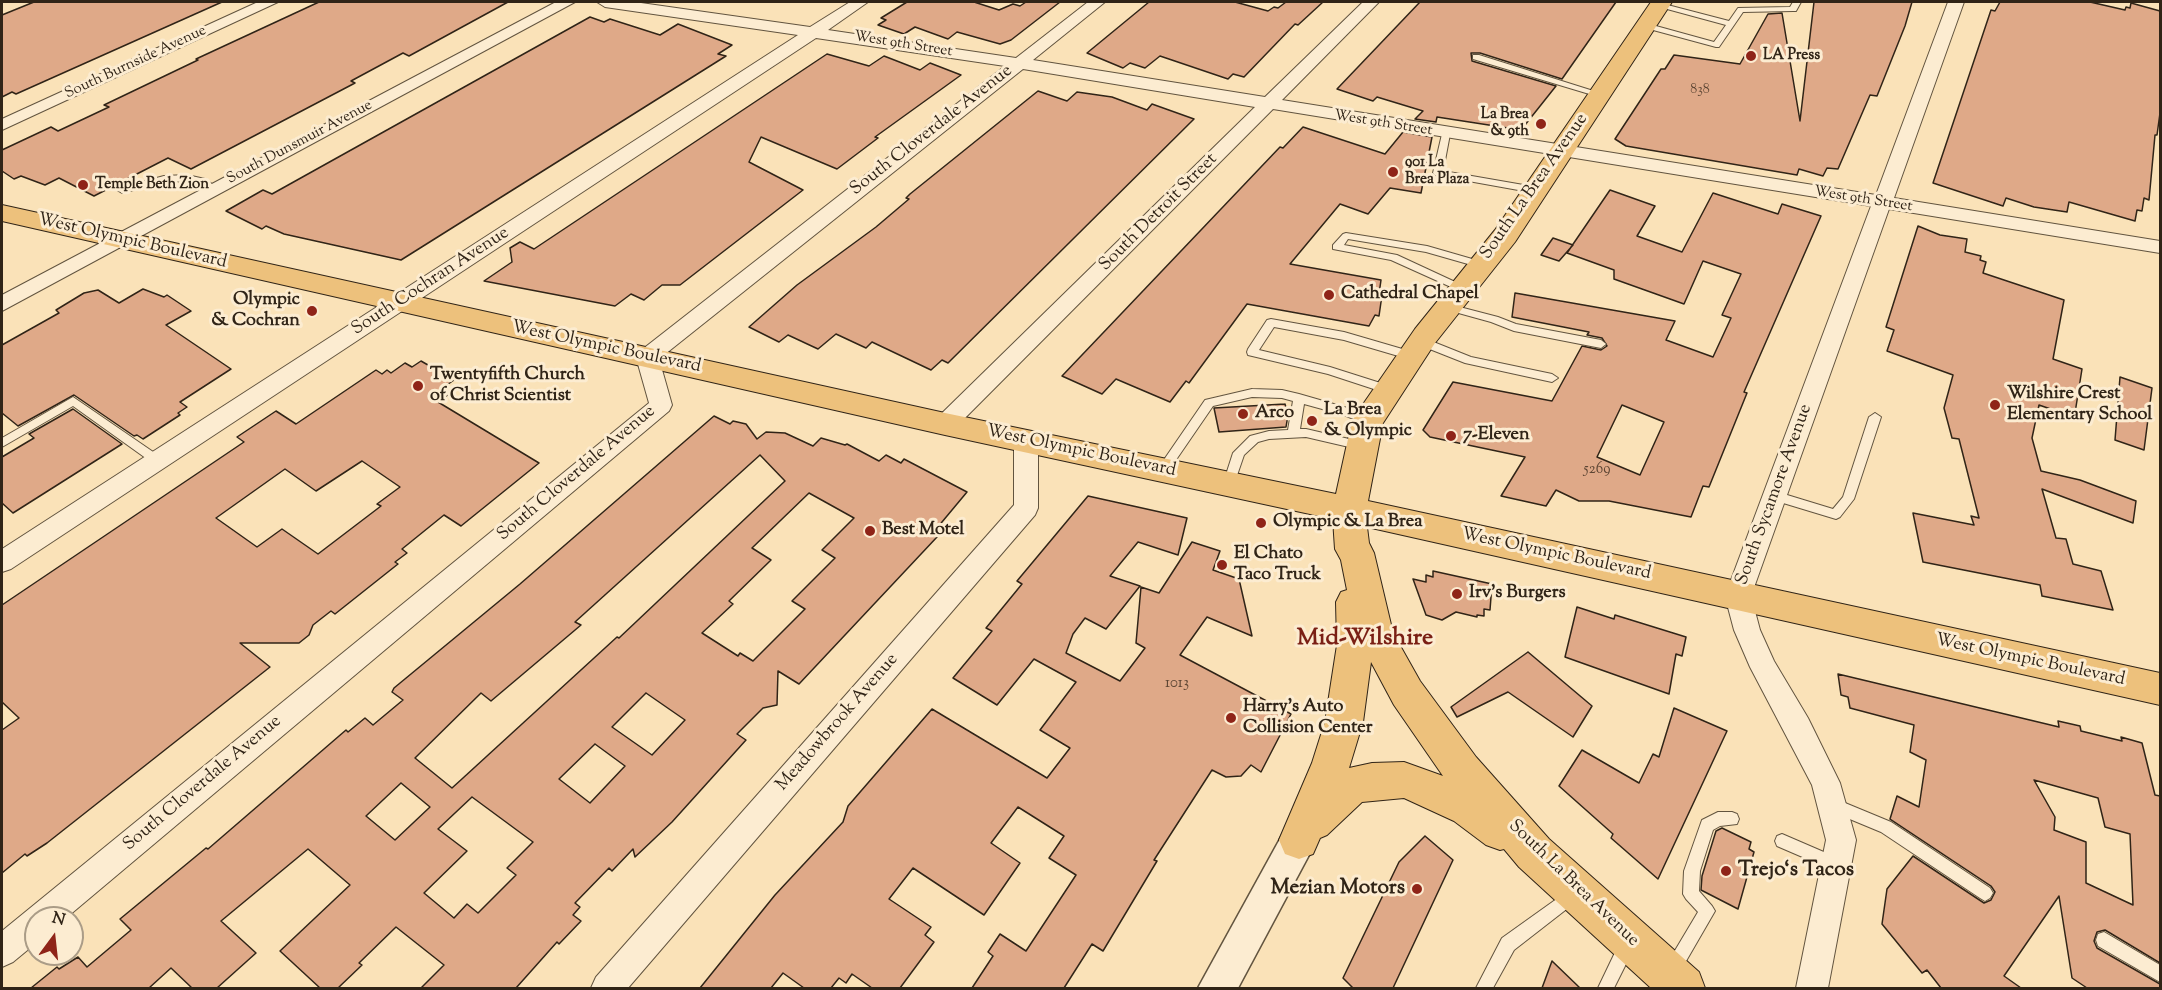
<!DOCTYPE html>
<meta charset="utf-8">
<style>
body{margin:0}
#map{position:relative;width:2162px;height:990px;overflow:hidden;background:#fae2b8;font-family:"Sorts Mill Goudy",serif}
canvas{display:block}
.frame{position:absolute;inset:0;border:3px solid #302417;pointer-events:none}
.north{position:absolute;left:24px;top:906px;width:60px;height:60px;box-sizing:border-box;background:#fcecd1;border:2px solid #aa9c87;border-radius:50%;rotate:15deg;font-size:16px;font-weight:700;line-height:24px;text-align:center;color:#302417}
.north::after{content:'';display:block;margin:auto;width:21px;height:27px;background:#8f2418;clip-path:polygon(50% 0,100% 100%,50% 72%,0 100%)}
</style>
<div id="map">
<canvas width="2162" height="990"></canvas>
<div class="frame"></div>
<div class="north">N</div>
</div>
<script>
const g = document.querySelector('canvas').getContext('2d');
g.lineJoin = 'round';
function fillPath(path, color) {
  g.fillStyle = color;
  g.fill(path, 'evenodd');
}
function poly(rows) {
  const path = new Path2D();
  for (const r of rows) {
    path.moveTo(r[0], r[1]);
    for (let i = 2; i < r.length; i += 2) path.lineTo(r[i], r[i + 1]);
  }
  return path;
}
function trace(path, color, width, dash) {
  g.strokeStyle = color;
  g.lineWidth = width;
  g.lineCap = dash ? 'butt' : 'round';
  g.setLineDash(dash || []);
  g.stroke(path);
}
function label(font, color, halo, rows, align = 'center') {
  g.font = font + ' "Sorts Mill Goudy",serif';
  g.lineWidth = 6;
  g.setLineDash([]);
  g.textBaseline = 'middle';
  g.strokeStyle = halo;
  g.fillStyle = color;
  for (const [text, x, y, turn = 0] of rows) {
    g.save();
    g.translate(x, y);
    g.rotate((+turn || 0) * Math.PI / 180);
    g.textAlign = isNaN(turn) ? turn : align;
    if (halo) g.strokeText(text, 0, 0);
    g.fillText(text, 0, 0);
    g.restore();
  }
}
const building = poly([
 [34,2,222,2,16,94,12,92,2,97,2,15,34,2],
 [319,2,508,2,409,56,403,53,351,81,355,83,191,169,168,158,94,196,59,178,45,185,21,176,14,179,2,171,2,150,51,127,58,131,109,107,104,105,198,60,196,59,319,2],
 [907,2,974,2,999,10,1013,4,1020,6,1026,2,1060,2,1011,40,1000,44,957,32,948,39,915,27,904,34,878,25,886,20,881,18,907,2],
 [1149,2,1235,2,1268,11,1274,7,1278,8,1286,2,1323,2,1298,25,1295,24,1244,77,1233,74,1228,79,1160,56,1145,68,1130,63,1123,68,1087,53,1149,2],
 [1420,2,1616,2,1562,79,1480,53,1471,53,1472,61,1556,86,1521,130,1437,117,1436,122,1415,119,1423,111,1377,97,1373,101,1337,89,1420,2],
 [1814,2,1912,2,1905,26,1877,96,1870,95,1838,169,1827,168,1823,176,1799,169,1797,175,1626,146,1615,139,1661,69,1665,69,1674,55,1740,64,1768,14,1782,13,1800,121,1814,2],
 [2000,2,2090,2,2125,10,2126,7,2130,8,2131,3,2160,11,2160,113,2157,135,2155,135,2149,200,2144,198,2142,211,2137,210,2135,221,2069,202,2067,212,2034,207,2006,198,2003,206,1933,183,1991,10,1995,11,2000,2],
 [590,17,604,22,610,19,660,35,678,24,732,45,718,54,726,56,401,260,284,234,266,226,262,229,226,211,263,190,272,194,590,17],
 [827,54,869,66,884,56,920,70,930,63,961,75,875,137,878,138,837,169,761,137,749,162,803,190,680,285,662,285,644,300,631,294,615,306,484,281,512,262,510,248,520,242,534,249,827,54],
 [1038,91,1067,101,1077,92,1112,97,1147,110,1152,104,1194,119,948,363,942,360,931,370,872,342,866,348,836,334,818,349,788,335,779,342,749,327,797,285,876,227,909,199,906,198,910,194,1038,91],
 [1303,127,1385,154,1403,132,1432,137,1421,193,1390,188,1368,214,1340,204,1290,264,1381,280,1379,294,1382,295,1379,316,1375,315,1369,326,1247,304,1189,383,1186,381,1170,402,1116,379,1102,394,1062,376,1280,147,1283,148,1303,127],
 [1610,190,1655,206,1637,236,1682,252,1713,193,1778,214,1782,204,1821,216,1744,392,1747,393,1709,487,1703,486,1691,517,1609,501,1579,501,1556,490,1546,506,1501,496,1525,457,1430,437,1423,430,1453,382,1552,401,1582,346,1601,350,1607,346,1602,338,1587,335,1589,332,1512,317,1515,293,1675,321,1666,340,1713,357,1731,318,1722,315,1741,274,1703,261,1684,304,1614,279,1614,270,1567,253,1610,190],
 [1622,405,1664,422,1640,475,1597,457,1622,405],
 [1918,226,1940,235,1967,239,1965,252,1981,256,1980,260,1986,262,1983,273,2064,300,2053,359,2082,369,2075,413,2068,411,2068,415,2039,405,2032,438,2041,471,2080,480,2136,501,2133,523,2042,489,2056,538,2066,539,2073,564,2101,571,2113,610,2042,596,2040,585,1923,562,1913,513,1974,525,1971,516,1979,518,1959,439,1952,438,1944,408,1953,375,1887,351,1894,330,1886,327,1918,226],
 [1553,238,1573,245,1559,261,1541,255,1553,238],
 [143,289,164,297,167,295,191,311,166,325,231,369,180,402,187,407,178,413,180,415,143,439,137,435,134,436,74,395,18,426,2,413,2,345,59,313,56,310,84,293,98,290,119,303,143,289],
 [421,361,454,380,444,387,452,392,438,402,539,463,461,526,444,515,402,549,407,553,395,562,398,564,335,614,331,611,313,625,309,635,299,643,240,643,270,667,47,843,27,856,25,854,2,873,2,730,19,718,2,702,2,605,244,442,237,437,276,411,296,424,376,370,382,374,387,370,391,373,405,363,412,367,421,361],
 [362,461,400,487,377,504,381,506,318,554,282,529,257,547,216,518,285,469,316,491,362,461],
 [2120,377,2152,388,2144,450,2115,440,2120,377],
 [1285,404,1288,415,1286,427,1219,432,1214,408,1285,404],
 [73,409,122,444,13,513,2,503,2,457,34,438,29,434,73,409],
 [714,416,730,424,733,421,746,424,757,439,766,432,785,433,813,446,821,438,845,445,847,444,879,461,886,455,901,463,904,459,967,492,932,534,937,537,799,684,778,671,777,705,763,708,737,734,746,740,672,822,635,857,633,849,612,871,609,868,575,903,580,907,573,915,581,921,559,944,557,942,516,988,421,988,444,965,396,927,359,963,362,965,338,988,320,988,280,951,350,885,308,849,221,921,256,953,217,988,192,988,171,968,149,988,31,988,57,967,59,969,78,957,87,967,131,930,120,919,206,848,208,849,346,730,348,732,365,718,373,725,403,700,392,692,394,688,520,584,714,416],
 [760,455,785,481,619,638,617,637,463,778,452,788,415,758,481,693,491,701,581,625,575,622,760,455],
 [809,493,854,518,822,550,835,558,792,601,805,609,753,661,740,653,738,656,702,633,733,604,729,601,771,560,752,548,809,493],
 [646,693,685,720,652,755,612,727,646,693],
 [595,744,625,766,590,803,559,779,595,744],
 [401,783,430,807,395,840,366,816,401,783],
 [472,797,533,842,507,868,516,875,478,913,467,904,454,918,424,893,467,851,438,829,472,797],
 [1088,496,1187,518,1178,555,1138,542,1110,576,1140,586,1106,629,1085,618,1073,634,1066,653,1120,681,1145,648,1136,643,1141,587,1159,593,1192,542,1220,551,1213,570,1239,579,1252,636,1207,617,1180,655,1291,714,1261,772,1251,765,1241,776,1226,777,1212,770,1154,860,1157,861,1103,951,1092,944,1064,988,972,988,993,956,988,952,1000,934,1026,951,1076,875,1049,858,1064,836,1018,807,991,843,1020,863,984,915,913,868,889,899,931,927,925,935,934,942,900,988,872,988,852,974,846,983,839,978,831,988,804,988,783,973,771,988,700,988,775,895,843,822,848,806,932,709,1047,778,1070,748,1040,730,1076,682,1034,659,997,705,953,678,992,631,986,628,1022,584,1017,581,1088,496],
 [1433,571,1492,584,1490,610,1484,609,1484,616,1477,615,1477,617,1456,612,1442,620,1426,615,1413,579,1426,582,1426,575,1433,577,1433,571],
 [1577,607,1614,619,1615,615,1686,637,1682,656,1676,654,1669,694,1565,657,1577,607],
 [1528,652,1592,706,1573,737,1508,692,1457,717,1451,707,1528,652],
 [1838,674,2059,727,2058,721,2080,726,2081,731,2122,741,2121,737,2142,743,2155,795,2160,796,2160,963,2105,930,2097,932,2094,941,2097,948,2160,984,2160,988,2087,988,2072,978,2059,896,2004,976,2021,988,1941,988,1927,970,1922,973,1882,924,1887,889,1913,856,1984,903,1991,900,1995,892,1991,886,1890,819,1897,796,1919,807,1926,760,1910,752,1914,725,1850,708,1848,697,1841,695,1838,674],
 [2034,780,2098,798,2105,827,2130,834,2133,905,2086,883,2086,842,2054,830,2055,817,2034,780],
 [1674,708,1727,731,1658,879,1611,838,1613,834,1559,786,1582,750,1639,783,1653,754,1659,757,1674,708],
 [1722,828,1751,842,1749,849,1754,852,1738,909,1701,890,1702,876,1716,831,1722,828],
 [1425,836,1453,860,1393,988,1353,988,1343,978,1399,862,1425,836],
 [1552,961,1580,988,1542,988,1552,961]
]);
fillPath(building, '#dfa988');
trace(building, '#302417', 1.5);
const service = poly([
 [1656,2,1729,21,1738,8,1790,7,1793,2,1801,2,1796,11,1793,11,1743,12,1719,47,1716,47,1642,27,1641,25,1645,23,1714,42,1726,25,1656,6,1656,2],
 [1473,55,1479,55,1603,94,1596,96,1473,59,1473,55],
 [1446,131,1450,134,1443,171,1535,187,1540,190,1535,193,1435,175,1433,173,1442,134,1446,131],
 [187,175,205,179,219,189,214,192,211,191,199,183,187,181,164,182,122,193,117,190,119,188,164,176,187,175],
 [1346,233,1427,246,1486,263,1487,265,1482,268,1426,252,1348,239,1344,245,1397,255,1466,287,1467,289,1462,292,1391,260,1333,249,1333,245,1343,234,1346,233],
 [1448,304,1498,317,1516,324,1601,340,1606,344,1601,348,1514,331,1491,322,1444,309,1443,307,1444,305,1448,304],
 [1271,319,1344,332,1416,353,1417,356,1412,360,1344,340,1274,327,1259,350,1330,367,1393,387,1395,390,1393,393,1389,394,1328,374,1248,355,1247,352,1248,349,1267,320,1271,319],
 [1421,337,1471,357,1552,374,1558,378,1552,382,1465,363,1417,344,1416,341,1417,338,1421,337],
 [1252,389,1282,390,1299,394,1351,409,1372,418,1374,421,1372,424,1368,425,1344,415,1304,404,1300,429,1306,429,1362,442,1368,446,1362,450,1306,437,1269,439,1258,442,1244,455,1233,487,1225,487,1223,484,1233,453,1250,436,1269,431,1288,430,1293,401,1282,398,1252,397,1213,406,1167,473,1159,473,1157,470,1159,467,1205,400,1252,389],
 [73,397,162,458,164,461,162,464,154,464,73,406,2,447,2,438,73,397],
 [1875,413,1881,417,1854,499,1840,517,1836,519,1770,499,1768,496,1770,493,1774,491,1833,509,1843,497,1869,417,1875,413],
 [1833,798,1891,822,1990,888,1993,893,1990,898,1985,901,1980,898,1881,832,1828,810,1826,805,1828,800,1833,798],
 [1718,812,1732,812,1737,814,1739,819,1737,824,1720,826,1713,830,1700,871,1699,891,1712,906,1715,911,1678,975,1672,977,1666,975,1664,969,1698,912,1686,899,1683,894,1684,871,1702,820,1718,812],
 [1782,834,1840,859,1843,864,1840,869,1835,871,1777,846,1775,841,1777,836,1782,834],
 [1572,888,1577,891,1580,896,1577,901,1514,950,1493,988,1476,988,1502,938,1572,888],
 [2104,932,2160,965,2160,982,2098,946,2096,940,2098,934,2104,932],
 [1627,938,1633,940,1635,946,1614,988,1598,988,1621,940,1627,938]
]);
const minor = poly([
 [258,2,278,2,2,130,2,119,258,2],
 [556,2,575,2,2,311,2,295,556,2],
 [597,2,634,2,810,27,850,2,868,2,828,30,1016,58,1088,2,1105,2,1033,60,1265,97,1363,2,1379,2,1282,100,1876,195,1948,2,1964,2,1894,198,2160,241,2160,253,1889,209,1751,596,1760,630,1774,661,1808,718,1840,783,1856,840,1828,988,1796,988,1826,840,1812,785,1750,667,1734,630,1725,596,1871,206,1273,109,953,430,945,432,937,430,934,424,937,418,1255,107,1023,69,659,359,672,405,669,411,66,918,36,918,36,943,13,962,2,967,2,931,649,403,636,357,639,352,1005,66,816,38,11,569,2,572,2,549,798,35,605,7,597,2],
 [1026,432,1034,435,1038,441,1038,508,1035,515,628,988,591,988,596,977,1014,505,1014,441,1018,435,1026,432]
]);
const tertiary = poly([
 [1299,823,1312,828,1317,840,1238,988,1198,988,1286,828,1299,823]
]);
const primary = poly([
 [1651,2,1672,2,1515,242,1435,343,1383,423,1368,501,2160,673,2160,705,1367,527,1369,543,1374,553,1393,633,1420,681,1476,757,1549,839,1699,972,1705,988,1651,988,1519,867,1504,849,1500,850,1486,845,1454,821,1404,798,1362,802,1327,835,1320,838,1313,854,1299,859,1285,854,1279,840,1312,763,1325,722,1337,645,1336,602,1341,592,1347,590,1341,560,1335,549,1333,519,945,435,2,221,2,205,945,413,1336,494,1352,421,1357,413,1415,329,1495,230,1651,2],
 [1371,662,1394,705,1443,776,1404,762,1372,763,1349,768,1363,722,1371,662]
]);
trace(service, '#62543f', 2);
trace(minor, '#62543f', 2);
trace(tertiary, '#62543f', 3);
trace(primary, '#302417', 2);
fillPath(service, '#fcecd1');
fillPath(minor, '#fcecd1');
fillPath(tertiary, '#fcecd1');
fillPath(primary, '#edc17c');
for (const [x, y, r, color] of [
 [1751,56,6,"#8f2418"],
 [1541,124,6,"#8f2418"],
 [1393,172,6,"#8f2418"],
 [83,185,6,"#8f2418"],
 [1329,295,6,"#8f2418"],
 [312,311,6,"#8f2418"],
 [418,386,6,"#8f2418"],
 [1995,405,6,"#8f2418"],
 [1243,414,6,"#8f2418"],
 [1312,421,6,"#8f2418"],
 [1451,436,6,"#8f2418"],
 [1261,523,6,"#8f2418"],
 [870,531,6,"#8f2418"],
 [1222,565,6,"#8f2418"],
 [1457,594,6,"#8f2418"],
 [1231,718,6,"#8f2418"],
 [1726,871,6,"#8f2418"],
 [1417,889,6,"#8f2418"]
]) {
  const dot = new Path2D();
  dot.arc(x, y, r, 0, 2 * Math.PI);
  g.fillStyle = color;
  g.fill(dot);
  trace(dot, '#fcecd1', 2);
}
label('14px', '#5c4533', null, [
 ["838",1700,91]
]);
label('15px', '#302417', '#fcecd1', [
 ["West 9th Street",903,45,9],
 ["South Burnside Avenue",136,63,-25],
 ["West 9th Street",1383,124,9],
 ["South Dunsmuir Avenue",300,143,-28],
 ["West 9th Street",1863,200,9]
]);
label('bold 15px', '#302417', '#fcecd1', [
 ["LA Press",1763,56],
 ["La Brea",1529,115,"right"],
 ["& 9th",1529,132,"right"],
 ["901 La",1405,163],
 ["Brea Plaza",1405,180],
 ["Temple Beth Zion",95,185]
], 'left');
label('15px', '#5c4533', null, [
 ["5269",1597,470],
 ["1013",1177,684]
]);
label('18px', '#302417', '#fcecd1', [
 ["South Cloverdale Avenue",932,131,-38],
 ["South La Brea Avenue",1535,187,-55],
 ["South Detroit Street",1159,213,-45],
 ["West Olympic Boulevard",132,242,13],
 ["South Cochran Avenue",431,282,-33],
 ["West Olympic Boulevard",606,348,12],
 ["West Olympic Boulevard",1081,452,12],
 ["South Cloverdale Avenue",577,474,-40],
 ["South Sycamore Avenue",1775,495,-70],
 ["West Olympic Boulevard",1556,555,12],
 ["West Olympic Boulevard",2030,661,12],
 ["Meadowbrook Avenue",838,723,-49],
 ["South Cloverdale Avenue",203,784,-40],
 ["South La Brea Avenue",1573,884,44]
]);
label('bold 18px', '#302417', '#fcecd1', [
 ["Cathedral Chapel",1341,295],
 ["Olympic",300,301,"right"],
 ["& Cochran",300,322,"right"],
 ["Twentyfifth Church",430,376],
 ["of Christ Scientist",430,397],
 ["Wilshire Crest",2007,395],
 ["Elementary School",2007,416],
 ["La Brea",1324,411],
 ["& Olympic",1324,432],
 ["Arco",1255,414],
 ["7-Eleven",1463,436],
 ["Olympic & La Brea",1273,523],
 ["Best Motel",882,531],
 ["El Chato",1234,555],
 ["Taco Truck",1234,576],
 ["Irv's Burgers",1469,594],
 ["Harry's Auto",1243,708],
 ["Collision Center",1243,729]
], 'left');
label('bold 21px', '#302417', '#fcecd1', [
 ["Trejo‘s Tacos",1738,871],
 ["Mezian Motors",1405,889,"right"]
], 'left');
label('bold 24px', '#7a1f14', '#fcecd1', [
 ["Mid-Wilshire",1365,640]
]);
</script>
